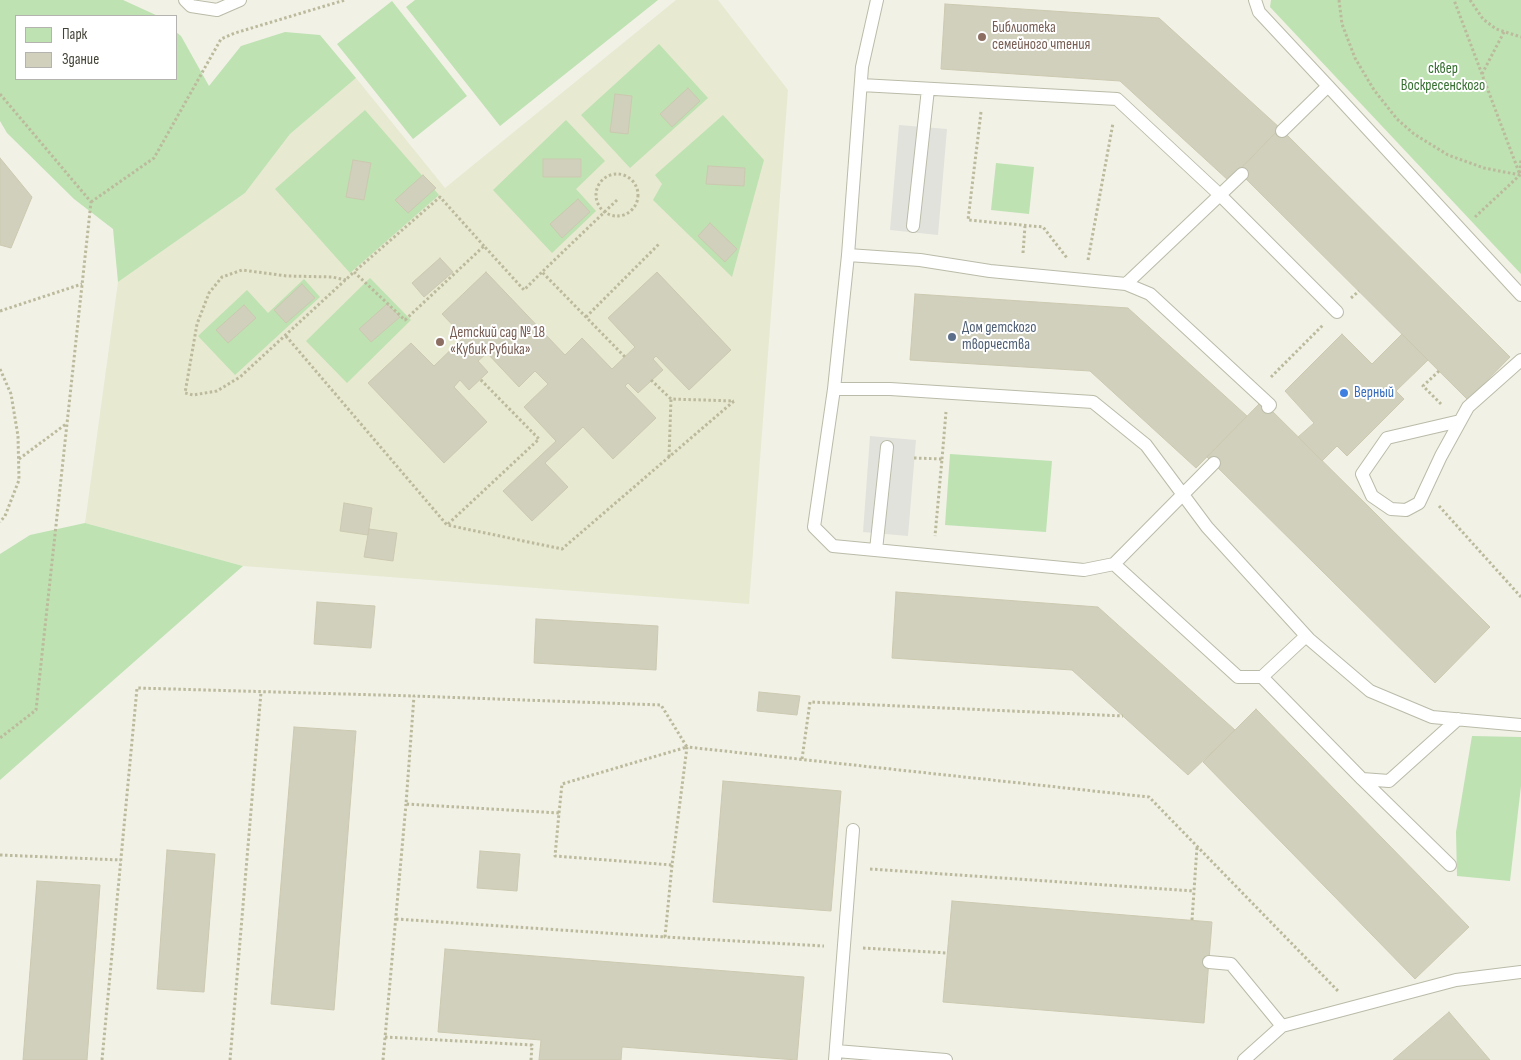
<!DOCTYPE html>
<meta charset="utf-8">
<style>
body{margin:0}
#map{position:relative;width:1521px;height:1060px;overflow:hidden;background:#f1f1e6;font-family:"Sofia Sans Condensed",sans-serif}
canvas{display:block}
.legend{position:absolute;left:15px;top:15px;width:162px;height:65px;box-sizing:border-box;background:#fff;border:1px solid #b4b3af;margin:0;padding:6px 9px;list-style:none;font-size:15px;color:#434236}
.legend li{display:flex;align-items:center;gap:10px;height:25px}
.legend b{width:25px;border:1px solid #b4b3af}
</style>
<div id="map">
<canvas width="1521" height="1060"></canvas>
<ul class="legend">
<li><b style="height:14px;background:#bee2b2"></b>Парк</li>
<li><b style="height:14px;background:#d1d0bc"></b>Здание</li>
</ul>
</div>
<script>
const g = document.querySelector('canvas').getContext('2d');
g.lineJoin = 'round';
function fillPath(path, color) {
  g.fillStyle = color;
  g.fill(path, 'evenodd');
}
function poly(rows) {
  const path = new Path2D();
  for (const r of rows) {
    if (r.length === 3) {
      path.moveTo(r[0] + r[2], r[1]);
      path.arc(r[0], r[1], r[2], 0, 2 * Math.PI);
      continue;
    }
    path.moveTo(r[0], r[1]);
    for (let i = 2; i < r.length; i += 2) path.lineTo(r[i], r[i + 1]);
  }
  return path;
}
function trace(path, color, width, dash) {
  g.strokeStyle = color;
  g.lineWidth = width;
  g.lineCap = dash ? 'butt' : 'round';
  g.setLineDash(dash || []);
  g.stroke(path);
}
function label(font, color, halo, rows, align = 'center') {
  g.font = font + ' "Sofia Sans Condensed",sans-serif';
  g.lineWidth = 4;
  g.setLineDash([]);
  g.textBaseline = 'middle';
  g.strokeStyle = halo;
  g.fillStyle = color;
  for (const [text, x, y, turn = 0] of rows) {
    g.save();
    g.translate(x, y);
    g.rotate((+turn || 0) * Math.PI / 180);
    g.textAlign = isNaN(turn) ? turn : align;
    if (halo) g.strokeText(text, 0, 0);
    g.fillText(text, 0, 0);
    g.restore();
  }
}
fillPath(poly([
 [676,0,718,0,788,90,749,604,243,566,85,523,118,282,245,193,290,134,356,78,445,188]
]), '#e8e9d1');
fillPath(poly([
 [0,0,123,0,158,16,16,16,16,79,176,79,176,32,181,36,209,86,241,46,285,32,320,35,356,78,290,134,245,193,118,282,113,229,74,199,7,133,0,121],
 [415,0,658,0,500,126,406,7],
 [1271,0,1521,0,1521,274,1270,7],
 [392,1,467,96,413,139,337,44],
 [659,44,708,98,630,168,581,115],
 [365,110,439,195,350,273,275,189],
 [723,115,764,160,732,277,653,200,662,184,655,175],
 [566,120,605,161,576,189,596,211,552,253,493,190],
 [996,163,1034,167,1029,214,991,210],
 [370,278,411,320,347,383,306,341],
 [304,279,320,297,235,375,198,336,247,290,268,313],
 [950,454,1052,461,1046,532,945,525],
 [85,523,243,566,0,780,0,554,30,535],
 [1472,736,1521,737,1521,786,1510,881,1457,876,1456,832]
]), '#bee2b2');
fillPath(poly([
 [899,125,947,129,938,235,890,230],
 [870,436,916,440,908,536,863,532]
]), '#e2e2dd');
const building = poly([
 [945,4,1159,18,1280,128,1229,181,1120,81,941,69,945,4],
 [688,88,700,101,672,127,660,114,688,88],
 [615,94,632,96,628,134,610,132,615,94],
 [1280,128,1510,357,1468,400,1238,171,1280,128],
 [0,158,32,197,11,248,0,245,0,158],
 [543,159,581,159,581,177,543,177,543,159],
 [353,160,371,163,364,200,346,197,353,160],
 [708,166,745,168,744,186,706,184,708,166],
 [423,175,436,188,408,213,395,200,423,175],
 [578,199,590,212,562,238,550,224,578,199],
 [710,223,737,249,725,262,698,236,710,223],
 [440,258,453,272,424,297,412,283,440,258],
 [486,272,565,355,582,338,612,369,635,347,608,318,657,272,731,350,689,390,656,356,653,359,663,370,638,393,628,383,625,386,656,418,613,459,583,427,545,463,568,487,532,521,503,491,556,441,524,407,548,384,535,371,519,387,487,353,478,361,488,372,469,390,460,380,454,387,487,422,444,463,368,383,411,343,434,366,464,337,442,314,486,272],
 [302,284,315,298,286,323,274,310,302,284],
 [915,294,1128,308,1247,416,1196,468,1090,371,910,360,915,294],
 [387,304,400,317,371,342,359,329,387,304],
 [244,305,256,318,228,343,216,330,244,305],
 [1342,334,1372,364,1402,334,1428,360,1396,391,1404,399,1347,456,1337,446,1322,461,1298,437,1314,423,1285,391,1342,334],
 [1262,401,1490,627,1435,683,1207,457,1262,401],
 [344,503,372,508,368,535,340,531,344,503],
 [369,529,397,533,393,561,364,557,369,529],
 [896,592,1098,607,1235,730,1188,775,1072,670,892,658,896,592],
 [317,602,375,606,371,648,314,644,317,602],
 [536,619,658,626,656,670,534,663,536,619],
 [759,692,800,696,797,715,757,711,759,692],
 [1256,709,1469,927,1415,979,1203,762,1256,709],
 [294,727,356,731,334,1010,271,1004,294,727],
 [723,781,841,791,831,911,713,902,723,781],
 [167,850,215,854,204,992,157,989,167,850],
 [480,851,520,854,517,891,477,888,480,851],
 [37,881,100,885,87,1060,23,1060,37,881],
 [952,901,1212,922,1204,1023,943,1002,952,901],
 [445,949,804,977,797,1060,622,1047,621,1060,539,1060,541,1040,438,1032,445,949],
 [1449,1012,1490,1060,1393,1060,1449,1012]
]);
fillPath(building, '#d1d0bc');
trace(building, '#ccc9b0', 1);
const lane = poly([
 [185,0,191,6,217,10,240,0],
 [1255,0,1259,12,1328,86],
 [861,85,1117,99,1220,195,1337,312],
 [1282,131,1328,86,1521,295],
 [913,226,928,89],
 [848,255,920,260,990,271,1126,284,1150,294,1270,405,1268,407],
 [1126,284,1242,174],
 [834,389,848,255,862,67,877,0],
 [1460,421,1387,438,1362,474,1372,496,1391,509,1406,510,1419,503,1441,456,1468,407,1521,360],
 [876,550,887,447],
 [1114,564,1214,463],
 [1262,677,1306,636],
 [1458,719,1389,781,1362,779,1262,677,1238,677,1114,564,1084,570,833,546,814,527,834,389,890,389,1093,402,1146,445,1207,527,1309,639,1370,691,1432,717,1521,725],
 [1362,779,1450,865],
 [1209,962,1231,964,1282,1026],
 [836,1051,946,1060],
 [835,1060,853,830],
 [1244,1060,1282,1026,1456,980,1521,972]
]);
trace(lane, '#bbbba9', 14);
trace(poly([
 [1339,0,1342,24,1355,58,1374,90,1397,119,1414,134,1448,155,1484,168,1520,175,1454,0],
 [1470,0,1483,19,1496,29,1521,37],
 [1482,74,1504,32],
 [0,94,91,202,36,710,0,738],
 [981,112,968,220,1043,227,1067,258],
 [1520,173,1521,158],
 [617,195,21],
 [617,200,542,272,625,357],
 [91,202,154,158,221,39,235,33,345,0],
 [1475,217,1520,175],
 [484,246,440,197,354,272,405,320,484,246,524,290,542,272],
 [1023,253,1025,226],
 [1088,260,1113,123],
 [346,280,332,277,287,276,242,270,222,277,209,293,197,324,185,393,193,395,217,391,240,377,354,272],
 [1351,298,1359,291],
 [0,311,82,284],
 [586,317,660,243],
 [286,336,447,525,562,549,734,401],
 [0,369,11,394,18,436,19,480,5,516,0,522],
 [1439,371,1423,386,1441,404],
 [1271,377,1323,325],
 [651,380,671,399,734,401],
 [669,457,671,399],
 [914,458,942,459,935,536],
 [19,459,66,424],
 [942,459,946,412],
 [1439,506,1521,597],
 [448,524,539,439,480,379],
 [802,759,810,702,1123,716],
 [559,813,562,784,687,747,661,705,414,696,406,804,559,813,555,856,672,865,687,747,1149,797,1338,991],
 [0,855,121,860],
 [672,865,665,937,824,946],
 [870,869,1194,891],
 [396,919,665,937],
 [1192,920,1197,847],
 [863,948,947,953],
 [385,1037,532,1045,531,1060],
 [102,1060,137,688,414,696],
 [230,1060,261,692],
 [383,1060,406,804]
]), '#bcba9c', 3, [2.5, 2.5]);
trace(lane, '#fff', 12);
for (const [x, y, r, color] of [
 [982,37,5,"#8d6e63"],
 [952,337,5,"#5c6f8a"],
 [440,342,5,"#8d6e63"],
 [1344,393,5,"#3f7fe0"]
]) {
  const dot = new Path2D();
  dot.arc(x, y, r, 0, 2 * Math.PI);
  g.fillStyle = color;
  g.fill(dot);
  trace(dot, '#fff', 2);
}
label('15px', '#785e54', '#fff', [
 ["Библиотека",992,28],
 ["семейного чтения",992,45],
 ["Детский сад № 18",450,333],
 ["«Кубик Рубика»",450,350]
], 'left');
label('15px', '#346f2f', '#fff', [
 ["сквер",1443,69],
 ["Воскресенского",1443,86]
]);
label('15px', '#4e5e75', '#fff', [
 ["Дом детского",962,328],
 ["творчества",962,345]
], 'left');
label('15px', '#366cbe', '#fff', [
 ["Верный",1354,393]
], 'left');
</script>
